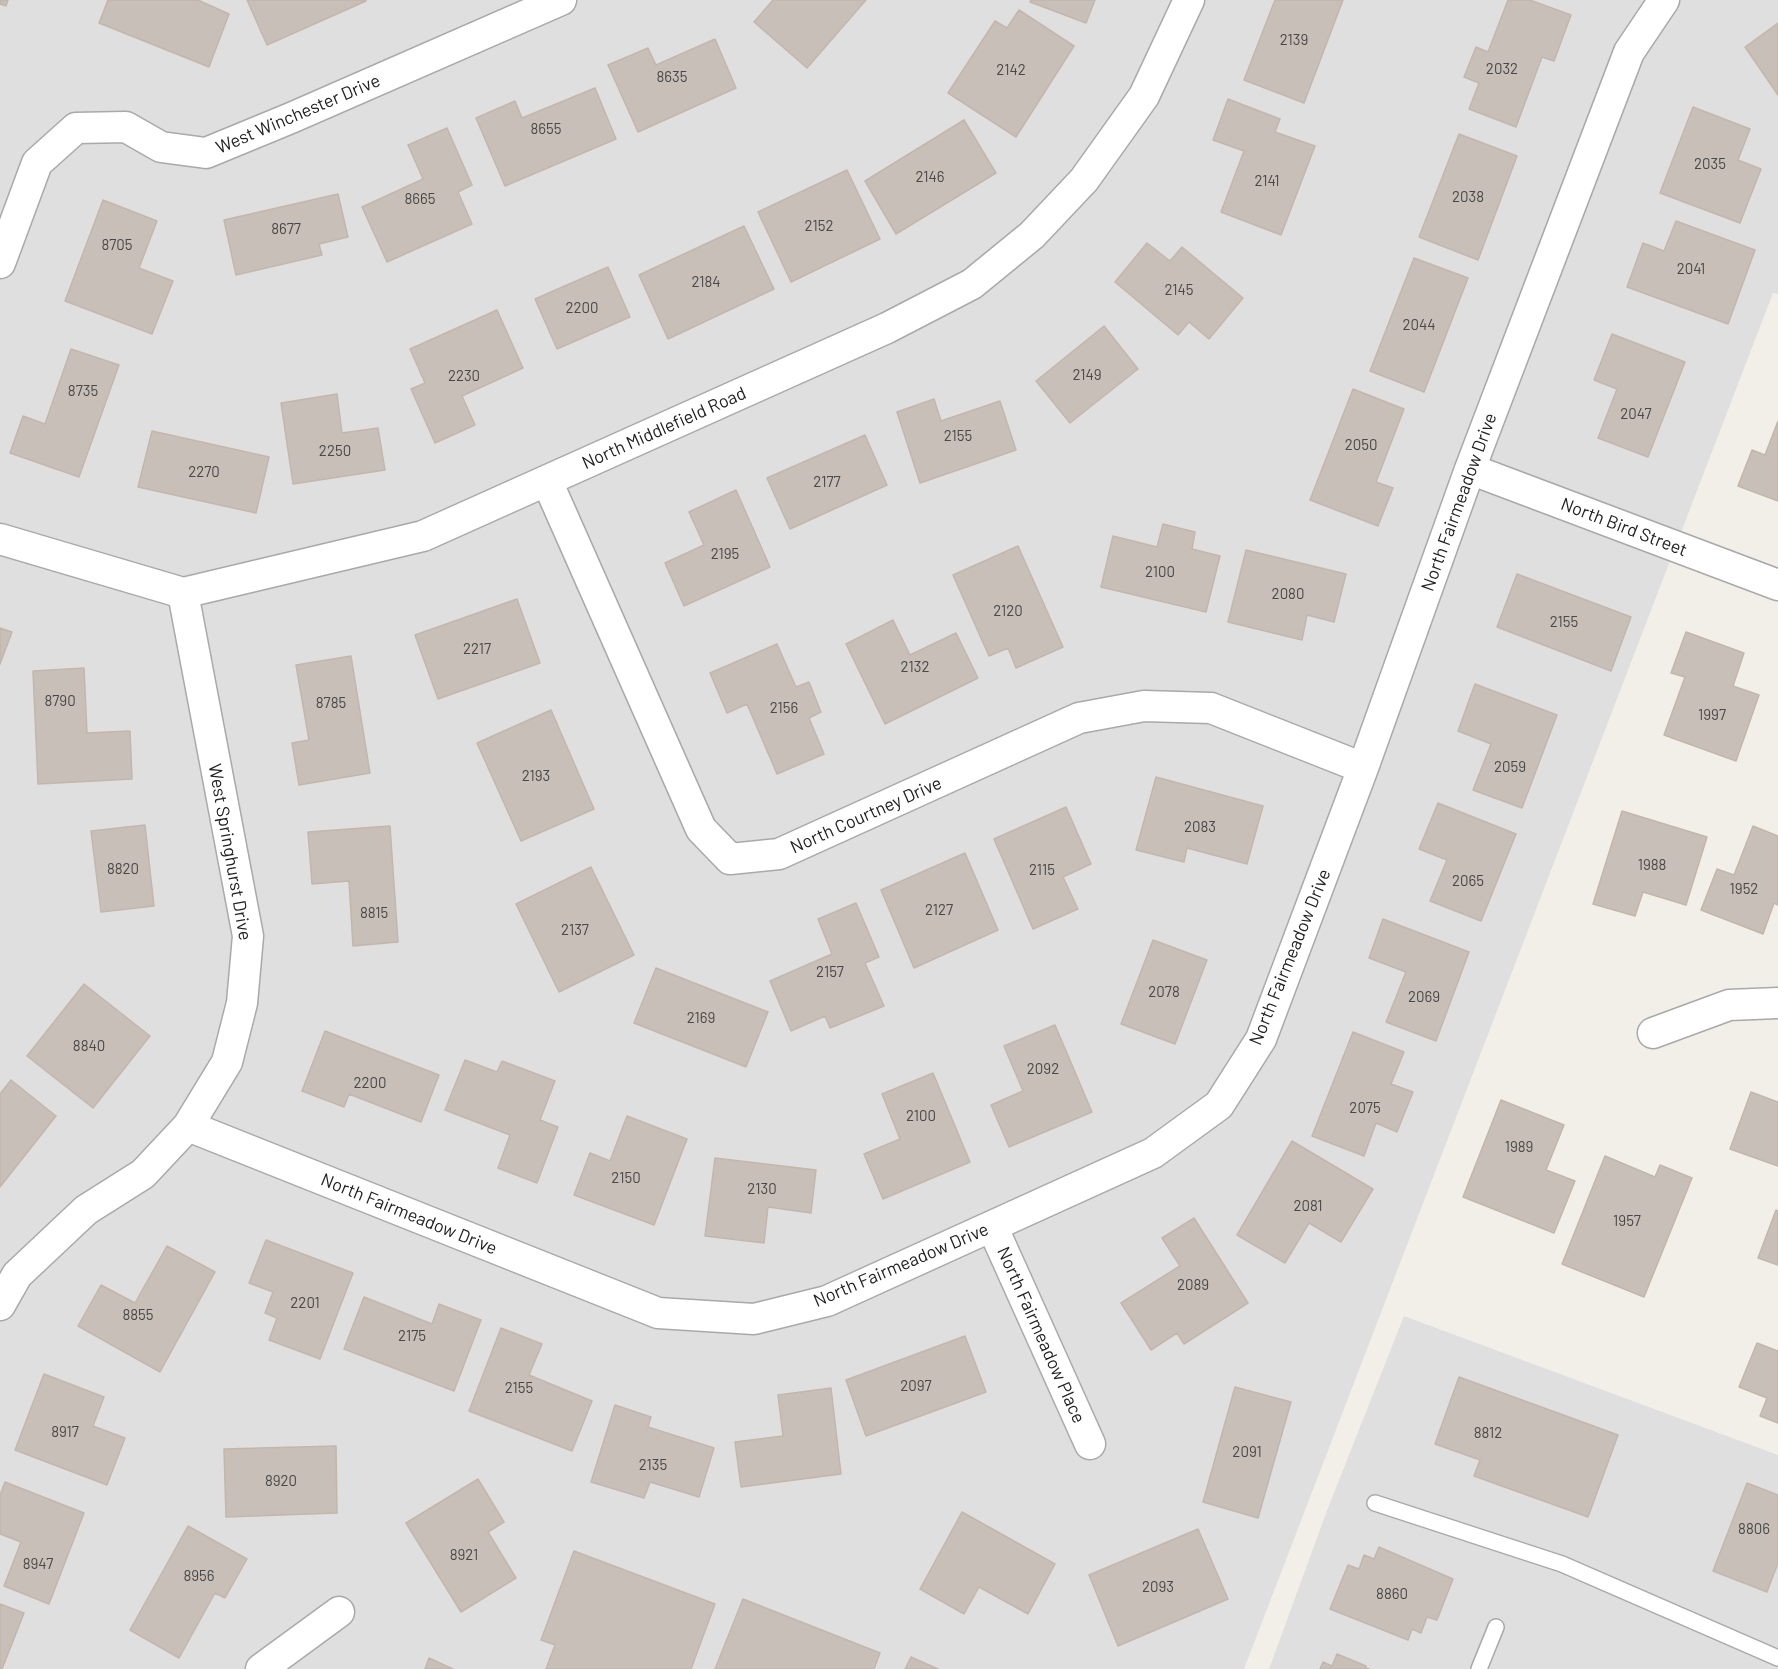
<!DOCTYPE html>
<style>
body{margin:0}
canvas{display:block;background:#f2efe9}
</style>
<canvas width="1778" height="1669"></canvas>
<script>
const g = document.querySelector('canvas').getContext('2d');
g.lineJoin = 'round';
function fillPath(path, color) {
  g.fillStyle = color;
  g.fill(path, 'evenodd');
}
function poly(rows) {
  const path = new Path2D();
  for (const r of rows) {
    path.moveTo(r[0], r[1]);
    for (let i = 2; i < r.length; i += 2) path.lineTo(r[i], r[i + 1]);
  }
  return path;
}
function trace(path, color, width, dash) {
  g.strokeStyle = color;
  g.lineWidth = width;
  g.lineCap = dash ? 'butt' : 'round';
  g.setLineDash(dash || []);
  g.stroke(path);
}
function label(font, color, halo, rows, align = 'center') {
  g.font = font + ' Barlow,sans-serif';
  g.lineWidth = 6;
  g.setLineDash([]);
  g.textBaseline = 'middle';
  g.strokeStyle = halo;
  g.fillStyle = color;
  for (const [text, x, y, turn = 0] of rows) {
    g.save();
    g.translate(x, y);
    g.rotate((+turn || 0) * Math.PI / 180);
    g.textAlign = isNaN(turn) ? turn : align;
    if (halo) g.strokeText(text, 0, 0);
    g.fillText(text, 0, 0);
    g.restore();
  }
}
fillPath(poly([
 [0,0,1778,0,1778,294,1773,293,1244,1669,0,1669],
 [1404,1316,1778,1455,1778,1669,1269,1669,1328,1508]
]), '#e0dfdf');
const building = poly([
 [0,0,8,0,6,6,0,4,0,0],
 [108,0,198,0,229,14,209,67,99,23,108,0],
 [247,0,366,0,366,1,267,45,247,0],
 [773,0,866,0,807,68,754,22,773,0],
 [1031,0,1095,0,1086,23,1030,2,1031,0],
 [1275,0,1343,0,1304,103,1244,80,1275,0],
 [1508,0,1530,0,1571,15,1554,61,1542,57,1516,127,1469,109,1479,83,1464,77,1476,47,1488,52,1508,0],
 [1019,10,1074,46,1016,137,948,93,995,21,1007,28,1019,10],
 [1778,23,1778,95,1745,47,1778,23],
 [715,39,736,88,638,132,608,65,648,48,656,65,715,39],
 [595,88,616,139,505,186,476,118,515,101,522,118,595,88],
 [1228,99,1280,119,1275,132,1315,146,1281,235,1221,212,1244,151,1213,140,1228,99],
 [1693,107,1750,129,1738,160,1761,169,1740,223,1660,193,1693,107],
 [964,120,996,173,896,234,865,181,964,120],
 [447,128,472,185,458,192,472,224,387,262,362,207,423,179,408,145,447,128],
 [1459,134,1517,156,1478,260,1419,237,1459,134],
 [847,170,880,239,791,282,758,212,847,170],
 [338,194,348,237,319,244,322,255,236,275,224,220,338,194],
 [103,200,157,221,139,268,173,281,152,334,65,301,103,200],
 [1676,221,1755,250,1728,324,1627,287,1643,243,1664,251,1676,221],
 [744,226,774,289,668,339,639,275,744,226],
 [1147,243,1170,261,1182,247,1243,298,1209,339,1189,322,1178,335,1115,282,1147,243],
 [1414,258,1468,278,1424,392,1370,371,1414,258],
 [608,267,630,317,557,349,535,299,608,267],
 [497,310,523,368,462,396,475,425,435,443,411,389,425,383,410,349,497,310],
 [1104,326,1138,369,1070,423,1036,381,1104,326],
 [1612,334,1685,362,1648,457,1598,438,1617,389,1594,380,1612,334],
 [71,349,119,365,79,477,10,453,23,416,45,424,71,349],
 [1353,389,1404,409,1376,482,1393,488,1378,526,1310,500,1353,389],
 [337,394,342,433,378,428,385,470,293,484,281,403,337,394],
 [934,399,941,421,1000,401,1016,450,920,483,897,412,934,399],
 [1778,421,1778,501,1738,486,1752,450,1765,455,1778,421],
 [152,431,269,457,256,513,138,487,152,431],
 [865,435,887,485,790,529,767,478,865,435],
 [736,490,770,567,684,606,665,563,704,545,689,512,736,490],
 [1163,524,1195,532,1192,549,1220,556,1206,612,1101,587,1113,536,1157,547,1163,524],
 [1018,546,1063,647,1016,668,1008,648,989,656,953,575,1018,546],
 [1246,550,1346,574,1334,622,1307,615,1302,640,1228,622,1246,550],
 [1517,574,1631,617,1611,671,1497,627,1517,574],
 [517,599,540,663,438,699,415,635,517,599],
 [893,620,910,655,956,633,978,678,885,724,846,644,893,620],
 [0,628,12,632,0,664,0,628],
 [1686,632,1744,653,1733,686,1759,695,1736,761,1664,735,1685,677,1671,673,1686,632],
 [777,644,796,687,809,682,821,712,809,718,824,754,777,774,747,704,727,713,710,673,777,644],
 [351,656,370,773,299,785,292,743,309,740,296,665,351,656],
 [84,668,87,733,130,731,132,779,38,784,33,671,84,668],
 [1475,684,1557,715,1522,808,1473,790,1491,744,1458,731,1475,684],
 [551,710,594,809,521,841,477,743,551,710],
 [1156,777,1263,806,1247,864,1187,848,1184,862,1136,850,1156,777],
 [1438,803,1516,834,1481,921,1430,901,1447,860,1419,849,1438,803],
 [1066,807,1091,864,1063,877,1078,909,1033,929,994,839,1066,807],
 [1622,811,1707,837,1686,905,1643,892,1635,916,1593,904,1622,811],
 [145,825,154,906,101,912,91,831,145,825],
 [390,826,398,942,353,946,349,881,312,884,308,832,390,826],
 [1753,826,1778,836,1778,905,1774,903,1763,934,1701,910,1717,869,1734,875,1753,826],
 [965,853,998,930,914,968,881,890,965,853],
 [591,867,634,955,559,992,516,904,591,867],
 [856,903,879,957,865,963,884,1006,830,1028,825,1016,791,1031,770,981,832,954,818,919,856,903],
 [1383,919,1469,952,1436,1041,1386,1022,1406,972,1369,958,1383,919],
 [1153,940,1207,960,1175,1044,1121,1024,1153,940],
 [656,968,768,1012,746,1067,634,1023,656,968],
 [84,984,150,1036,93,1108,27,1056,84,984],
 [1055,1025,1092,1112,1009,1147,991,1105,1023,1091,1004,1046,1055,1025],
 [325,1031,439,1075,421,1122,349,1094,344,1107,302,1091,325,1031],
 [1353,1032,1404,1052,1391,1084,1413,1092,1397,1132,1376,1123,1364,1156,1312,1136,1353,1032],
 [465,1060,497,1072,502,1061,555,1081,540,1120,558,1127,537,1183,498,1168,510,1135,445,1110,465,1060],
 [933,1073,970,1162,883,1199,864,1154,900,1139,882,1094,933,1073],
 [11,1080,56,1116,0,1187,0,1094,11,1080],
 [1751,1092,1778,1102,1778,1166,1730,1149,1751,1092],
 [1501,1100,1564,1125,1546,1170,1575,1181,1554,1233,1463,1197,1501,1100],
 [627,1116,687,1139,654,1225,574,1195,590,1153,610,1161,627,1116],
 [1292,1141,1373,1189,1341,1242,1309,1223,1285,1263,1237,1235,1292,1141],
 [1605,1156,1655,1177,1660,1165,1692,1178,1644,1297,1562,1264,1605,1156],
 [715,1158,816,1170,811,1213,768,1207,764,1243,705,1236,715,1158],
 [1776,1210,1778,1211,1778,1265,1758,1258,1776,1210],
 [1194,1218,1248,1303,1184,1344,1177,1333,1151,1350,1121,1303,1180,1266,1162,1238,1194,1218],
 [266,1240,353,1273,320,1359,269,1340,277,1318,265,1313,273,1292,249,1283,266,1240],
 [167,1246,215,1272,160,1372,78,1326,101,1285,135,1303,167,1246],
 [364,1297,432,1324,439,1304,481,1320,454,1391,344,1349,364,1297],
 [501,1328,542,1344,529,1375,592,1401,572,1451,469,1411,501,1328],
 [965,1336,986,1392,866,1436,846,1380,965,1336],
 [1757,1343,1778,1351,1778,1423,1760,1416,1767,1398,1739,1387,1757,1343],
 [44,1374,104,1397,93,1426,125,1438,107,1485,15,1450,44,1374],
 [1459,1377,1618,1435,1588,1517,1474,1476,1480,1460,1435,1444,1459,1377],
 [1235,1387,1291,1402,1258,1518,1203,1502,1235,1387],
 [831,1388,841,1474,741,1487,735,1442,783,1436,778,1395,831,1388],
 [615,1405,651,1417,648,1427,714,1448,699,1497,650,1482,644,1498,591,1482,615,1405],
 [336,1446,337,1513,226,1517,224,1449,336,1446],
 [478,1479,504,1522,488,1532,516,1578,461,1612,406,1523,478,1479],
 [5,1482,84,1513,49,1604,4,1586,21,1542,0,1534,0,1495,5,1482],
 [1747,1483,1778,1495,1778,1563,1767,1592,1713,1571,1747,1483],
 [962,1512,1055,1564,1028,1614,979,1587,964,1614,920,1589,962,1512],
 [188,1526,247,1559,225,1598,215,1593,179,1658,130,1630,188,1526],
 [1198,1529,1228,1599,1118,1646,1089,1575,1198,1529],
 [1379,1547,1453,1579,1437,1620,1427,1617,1421,1633,1412,1629,1408,1640,1330,1609,1348,1565,1359,1569,1364,1555,1374,1559,1379,1547],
 [574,1551,715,1604,691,1669,546,1669,555,1645,541,1640,574,1551],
 [743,1599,880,1653,874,1669,715,1669,743,1599],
 [0,1604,24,1613,2,1669,0,1669,0,1604],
 [1337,1654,1366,1666,1366,1668,1369,1669,1320,1669,1323,1662,1332,1666,1337,1654],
 [911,1657,938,1669,905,1669,911,1657],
 [429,1658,453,1669,425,1669,429,1658]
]);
fillPath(building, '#c7bfb8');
trace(building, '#c4b6ab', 1.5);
const lane = poly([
 [1375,1503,1562,1564,1778,1658],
 [1479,1669,1496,1627]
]);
const street = poly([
 [0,263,37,163,76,128,126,127,161,147,206,153,291,118,561,0],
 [1470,469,1778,585],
 [547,481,701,829,730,859,779,854,1079,718,1144,706,1211,708,1363,768],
 [0,539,183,593,423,536,887,328,972,284,1032,235,1084,180,1144,96,1189,0],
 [1653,1033,1729,1005,1778,1003],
 [188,1126,658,1313,754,1319,827,1301,1153,1153,1219,1105,1261,1039,1363,768,1470,469,1629,52,1664,0],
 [992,1226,1090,1444],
 [0,1305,17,1275,86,1210,143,1174,188,1126,227,1062,242,1003,248,936,183,593],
 [261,1669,339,1612]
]);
trace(lane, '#a9a9a9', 18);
trace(street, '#a9a9a9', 33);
trace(lane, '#fff', 15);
trace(street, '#fff', 30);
label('15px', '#4b4948', null, [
 ["2139",1294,40],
 ["2032",1502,69],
 ["2142",1011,70],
 ["8635",672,77],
 ["8655",546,129],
 ["2035",1710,164],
 ["2146",930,177],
 ["2141",1267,181],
 ["2038",1468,197],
 ["8665",420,199],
 ["2152",819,226],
 ["8677",286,229],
 ["8705",117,245],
 ["2041",1691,269],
 ["2184",706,282],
 ["2145",1179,290],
 ["2200",582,308],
 ["2044",1419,325],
 ["2149",1087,375],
 ["2230",464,376],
 ["8735",83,391],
 ["2047",1636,414],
 ["2155",958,436],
 ["2050",1361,445],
 ["2250",335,451],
 ["2270",204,472],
 ["2177",827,482],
 ["2195",725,554],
 ["2100",1160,572],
 ["2080",1288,594],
 ["2120",1008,611],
 ["2155",1564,622],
 ["2217",477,649],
 ["2132",915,667],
 ["8790",60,701],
 ["8785",331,703],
 ["2156",784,708],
 ["1997",1712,715],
 ["2059",1510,767],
 ["2193",536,776],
 ["2083",1200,827],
 ["1988",1652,865],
 ["8820",123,869],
 ["2115",1042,870],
 ["2065",1468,881],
 ["1952",1744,889],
 ["2127",939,910],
 ["8815",374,913],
 ["2137",575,930],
 ["2157",830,972],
 ["2078",1164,992],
 ["2069",1424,997],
 ["2169",701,1018],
 ["8840",89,1046],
 ["2092",1043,1069],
 ["2200",370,1083],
 ["2075",1365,1108],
 ["2100",921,1116],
 ["1989",1519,1147],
 ["2150",626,1178],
 ["2130",762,1189],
 ["2081",1308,1206],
 ["1957",1627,1221],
 ["2089",1193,1285],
 ["2201",305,1303],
 ["8855",138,1315],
 ["2175",412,1336],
 ["2097",916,1386],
 ["2155",519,1388],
 ["8917",65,1432],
 ["8812",1488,1433],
 ["2091",1247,1452],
 ["2135",653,1465],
 ["8920",281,1481],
 ["8806",1754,1529],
 ["8921",464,1555],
 ["8947",38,1564],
 ["8956",199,1576],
 ["2093",1158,1587],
 ["8860",1392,1594]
]);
label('18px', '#222', '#fff', [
 ["West Winchester Drive",298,114,-23],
 ["North Middlefield Road",664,428,-24],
 ["North Fairmeadow Drive",1459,502,-70],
 ["North Bird Street",1624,527,21],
 ["North Courtney Drive",866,815,-24],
 ["West Springhurst Drive",230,852,80],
 ["North Fairmeadow Drive",1290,957,-68],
 ["North Fairmeadow Drive",409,1214,22],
 ["North Fairmeadow Drive",901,1265,-23],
 ["North Fairmeadow Place",1041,1335,66]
]);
</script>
